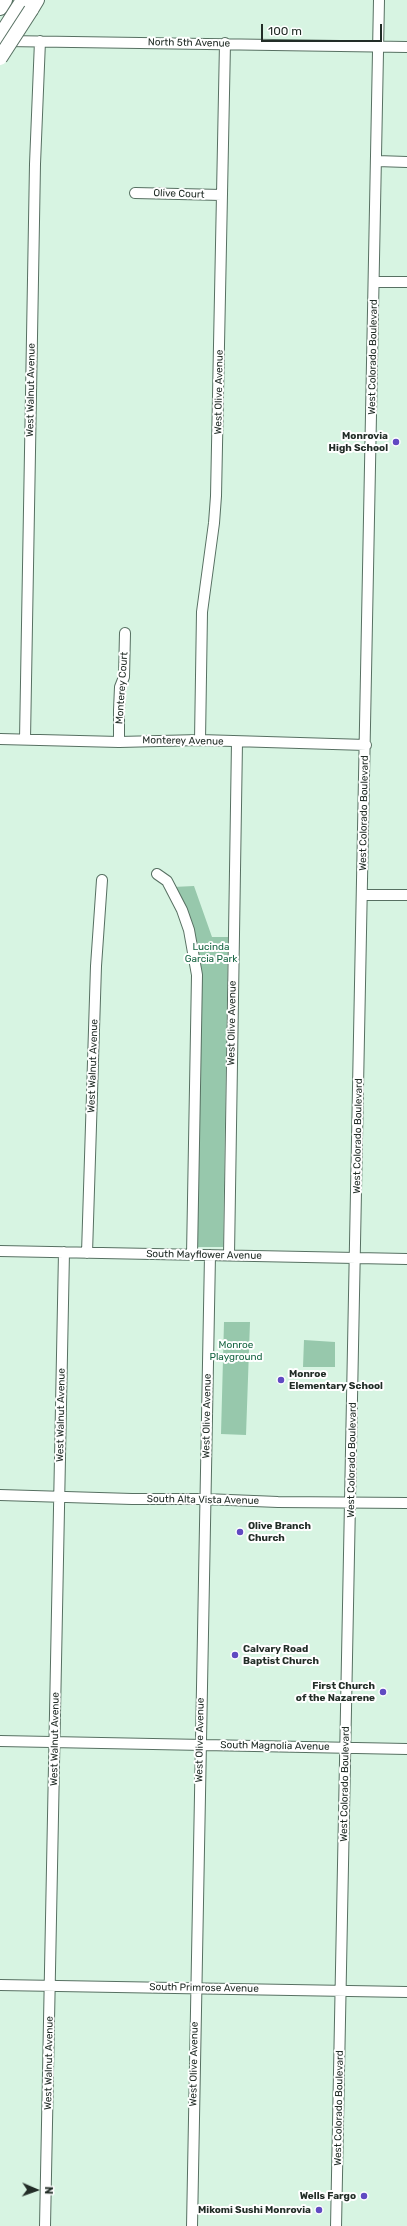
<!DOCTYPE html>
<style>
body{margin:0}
#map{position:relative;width:407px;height:2226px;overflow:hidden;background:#d7f4e2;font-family:Rubik,sans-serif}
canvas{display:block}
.north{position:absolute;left:16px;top:2170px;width:40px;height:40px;-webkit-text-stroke:3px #fff;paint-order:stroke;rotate:92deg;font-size:11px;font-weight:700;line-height:16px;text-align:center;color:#222d27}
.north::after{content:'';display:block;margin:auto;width:14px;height:18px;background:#222d27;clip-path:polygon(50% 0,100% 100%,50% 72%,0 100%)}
.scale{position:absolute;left:261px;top:24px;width:121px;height:18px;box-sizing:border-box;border:2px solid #222d27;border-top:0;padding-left:5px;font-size:12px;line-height:14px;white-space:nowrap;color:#222d27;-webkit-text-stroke:3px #fff;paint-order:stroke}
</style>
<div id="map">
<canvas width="407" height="2226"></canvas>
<div class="north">N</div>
<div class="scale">100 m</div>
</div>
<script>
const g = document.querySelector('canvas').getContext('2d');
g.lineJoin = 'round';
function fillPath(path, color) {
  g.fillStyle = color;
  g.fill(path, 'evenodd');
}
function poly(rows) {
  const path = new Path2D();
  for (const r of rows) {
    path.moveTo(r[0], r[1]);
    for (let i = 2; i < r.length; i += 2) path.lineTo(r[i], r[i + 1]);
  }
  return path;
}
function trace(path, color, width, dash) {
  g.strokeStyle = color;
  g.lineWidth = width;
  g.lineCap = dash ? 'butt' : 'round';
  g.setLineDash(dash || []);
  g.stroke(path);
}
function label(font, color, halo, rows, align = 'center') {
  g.font = font + ' Rubik,sans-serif';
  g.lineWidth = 4;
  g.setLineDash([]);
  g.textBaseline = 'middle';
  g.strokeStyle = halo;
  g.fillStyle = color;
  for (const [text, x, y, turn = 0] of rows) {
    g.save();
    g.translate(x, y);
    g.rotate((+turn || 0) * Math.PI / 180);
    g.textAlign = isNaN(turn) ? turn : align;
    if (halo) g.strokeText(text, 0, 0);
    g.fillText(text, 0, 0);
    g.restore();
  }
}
fillPath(poly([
 [194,886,212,937,228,937,223,1247,197,1247,198,975,173,887],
 [224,1322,250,1322,246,1435,221,1434],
 [304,1340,335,1342,335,1367,303,1367]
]), '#97c8ac');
const minor = poly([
 [6,41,407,47],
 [377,161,407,162],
 [135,193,222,195],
 [374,282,407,282],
 [0,739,119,742,200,740,366,745],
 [25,739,35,164,40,41],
 [200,740,202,612,214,523,216,496,225,43],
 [119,742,119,710,120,687,124,677,125,633],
 [157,874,167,881,182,910,189,930,197,975,192,1255],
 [362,895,407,895],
 [0,1251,407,1259],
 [87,1253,96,966,102,880],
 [229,1255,237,742],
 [0,1495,132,1499,205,1499,278,1502,407,1503],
 [0,1741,407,1749],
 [0,1985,407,1992],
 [45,2226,64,1252],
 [192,2226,210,1255],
 [336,2226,379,0]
]);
const highway = poly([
 [0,8,5,0],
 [31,10,37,0],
 [0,36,23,0]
]);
trace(minor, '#577062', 12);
trace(highway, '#577062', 16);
trace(minor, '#fff', 10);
trace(highway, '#fff', 14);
const highwayBridge = poly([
 [0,58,31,10]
]);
trace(highwayBridge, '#577062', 16, []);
trace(highwayBridge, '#fff', 14);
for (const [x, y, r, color] of [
 [396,442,4,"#6049c2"],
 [281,1380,4,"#6049c2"],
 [240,1532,4,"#6049c2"],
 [235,1655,4,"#6049c2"],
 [383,1692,4,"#6049c2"],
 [364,2196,4,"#6049c2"],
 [319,2210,4,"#6049c2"]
]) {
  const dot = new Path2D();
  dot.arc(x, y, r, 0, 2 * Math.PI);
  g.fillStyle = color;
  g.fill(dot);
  trace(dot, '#fff', 1.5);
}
label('10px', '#222d27', '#fff', [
 ["North 5th Avenue",189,43,1],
 ["Olive Court",179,194,2],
 ["West Colorado Boulevard",373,357,-89],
 ["West Walnut Avenue",31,390,-89],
 ["West Olive Avenue",219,392,-89],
 ["Monterey Court",122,688,-86],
 ["Monterey Avenue",183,741,1],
 ["West Colorado Boulevard",364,813,-89],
 ["West Olive Avenue",232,1023,-89],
 ["West Walnut Avenue",93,1066,-88],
 ["West Colorado Boulevard",358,1136,-89],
 ["South Mayflower Avenue",204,1255,1],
 ["West Walnut Avenue",61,1415,-89],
 ["West Olive Avenue",207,1416,-89],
 ["West Colorado Boulevard",352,1460,-89],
 ["South Alta Vista Avenue",203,1500,1],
 ["West Walnut Avenue",55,1739,-89],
 ["West Olive Avenue",200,1740,-89],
 ["South Magnolia Avenue",275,1746,1],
 ["West Colorado Boulevard",345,1784,-89],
 ["South Primrose Avenue",204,1988,1],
 ["West Walnut Avenue",49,2063,-89],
 ["West Olive Avenue",194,2064,-89],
 ["West Colorado Boulevard",339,2108,-89]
]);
label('bold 10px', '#222d27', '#fff', [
 ["Monrovia",388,436],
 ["High School",388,448],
 ["Monroe",289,1374,"left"],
 ["Elementary School",289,1386,"left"],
 ["Olive Branch",248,1526,"left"],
 ["Church",248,1538,"left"],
 ["Calvary Road",243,1649,"left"],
 ["Baptist Church",243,1661,"left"],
 ["First Church",375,1686],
 ["of the Nazarene",375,1698],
 ["Wells Fargo",356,2196],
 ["Mikomi Sushi Monrovia",311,2210]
], 'right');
label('10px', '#176542', '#fff', [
 ["Lucinda",211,947],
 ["Garcia Park",211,959],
 ["Monroe",236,1345],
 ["Playground",236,1357]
]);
</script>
